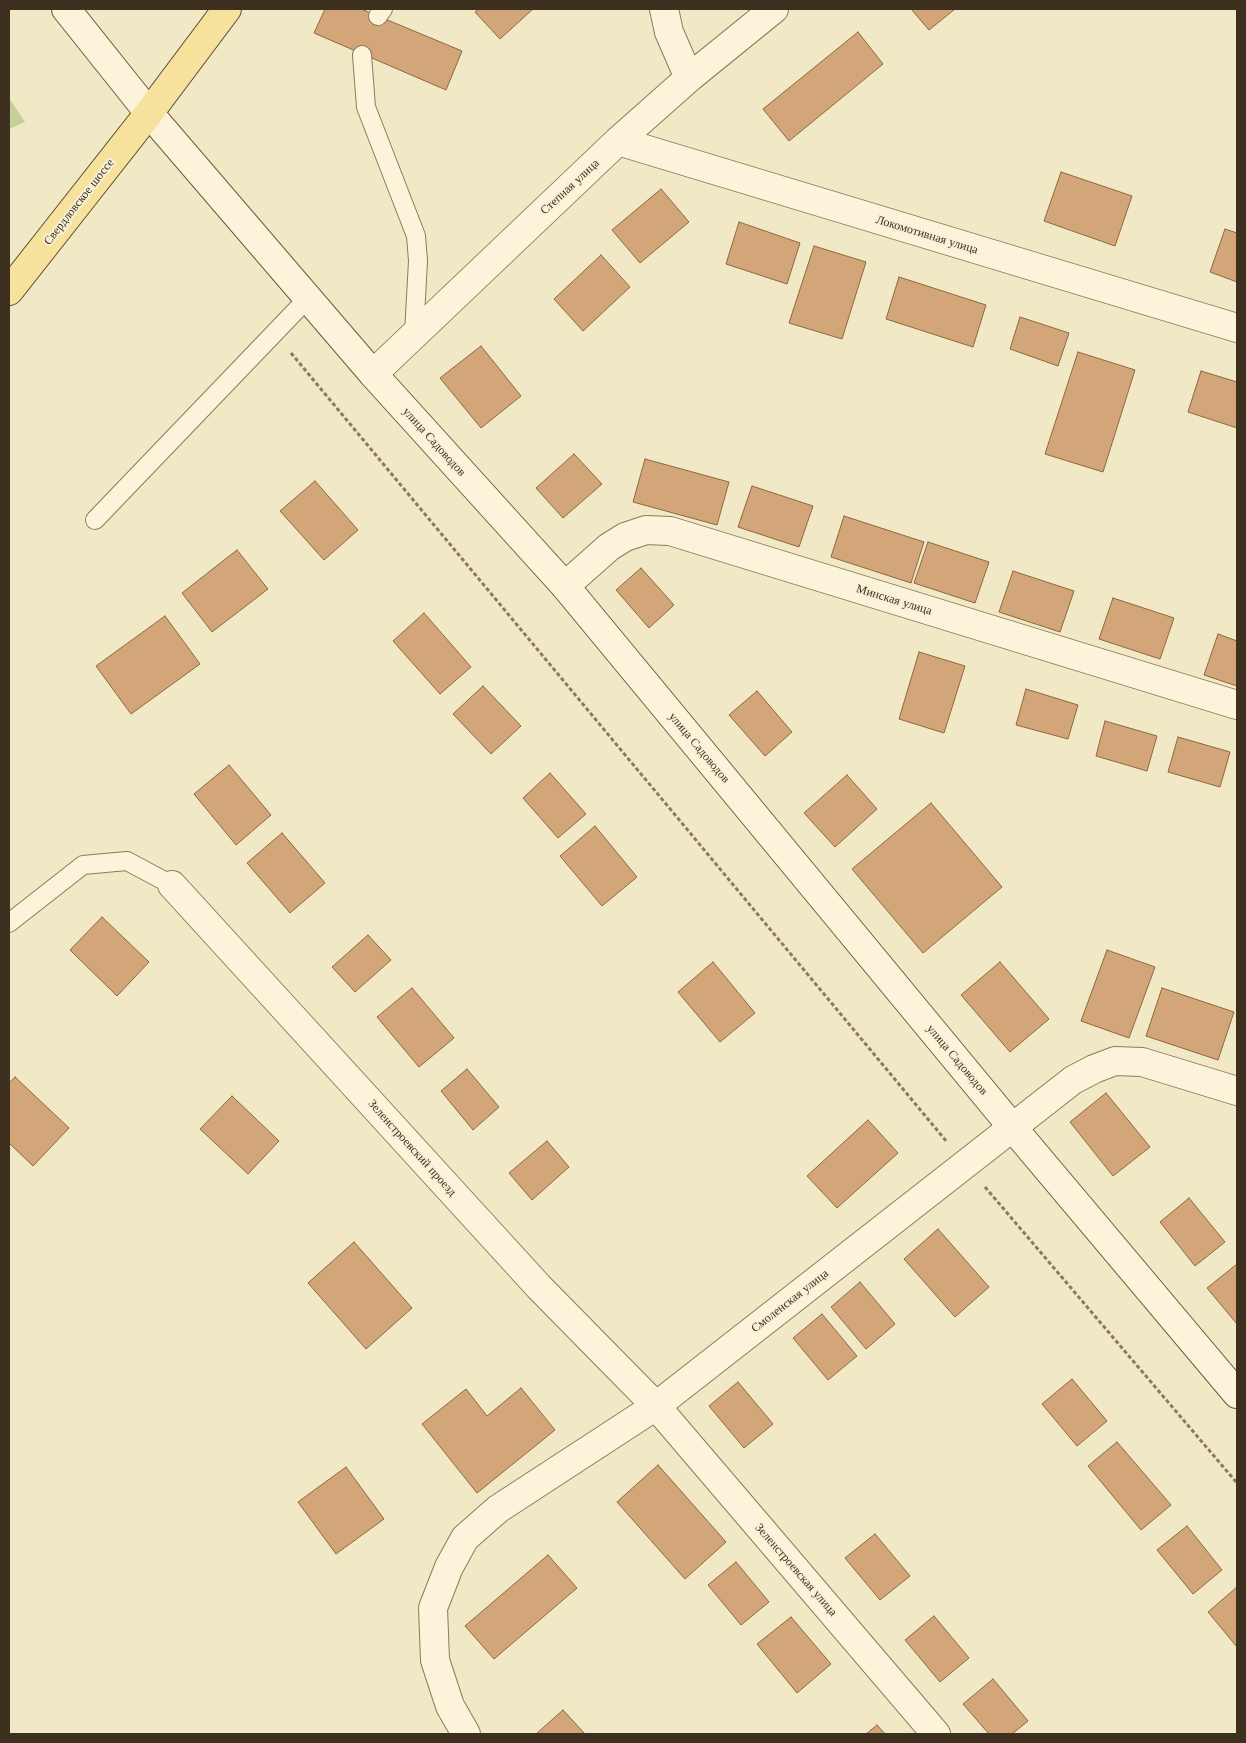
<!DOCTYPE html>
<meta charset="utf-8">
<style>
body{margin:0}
#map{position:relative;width:1246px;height:1743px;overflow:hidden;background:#f1e8c5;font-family:"Libre Baskerville",serif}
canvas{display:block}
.frame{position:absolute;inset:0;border:10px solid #3d301e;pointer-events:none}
</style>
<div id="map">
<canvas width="1246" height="1743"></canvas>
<div class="frame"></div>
</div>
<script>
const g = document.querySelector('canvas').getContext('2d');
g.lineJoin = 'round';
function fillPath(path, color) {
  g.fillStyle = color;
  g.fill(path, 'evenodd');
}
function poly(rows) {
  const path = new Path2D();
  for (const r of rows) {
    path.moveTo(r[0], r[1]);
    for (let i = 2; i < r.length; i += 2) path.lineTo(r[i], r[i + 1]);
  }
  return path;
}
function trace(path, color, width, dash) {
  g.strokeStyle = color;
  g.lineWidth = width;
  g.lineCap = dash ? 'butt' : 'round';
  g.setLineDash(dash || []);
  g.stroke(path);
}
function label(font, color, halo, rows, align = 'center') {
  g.font = font + ' "Libre Baskerville",serif';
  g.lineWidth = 4;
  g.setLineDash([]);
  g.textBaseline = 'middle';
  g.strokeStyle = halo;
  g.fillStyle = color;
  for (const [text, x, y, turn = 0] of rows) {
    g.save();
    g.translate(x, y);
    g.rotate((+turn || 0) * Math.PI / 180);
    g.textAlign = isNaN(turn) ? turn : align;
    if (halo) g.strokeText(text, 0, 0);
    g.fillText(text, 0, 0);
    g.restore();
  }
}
fillPath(poly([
 [9,98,25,122,9,129]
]), '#c4d098');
const building = poly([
 [325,9,361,9,462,51,446,90,314,33,325,9],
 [479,9,533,9,500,39,475,12,479,9],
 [911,9,955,9,929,30,911,9],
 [858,32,883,64,789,141,763,109,858,32],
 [1061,172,1132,196,1115,246,1044,221,1061,172],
 [661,189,689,222,640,263,612,230,661,189],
 [739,222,800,243,787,284,726,264,739,222],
 [1225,229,1237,233,1237,282,1210,272,1225,229],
 [814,246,866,262,842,339,789,323,814,246],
 [601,255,630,287,583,331,554,299,601,255],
 [899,277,986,305,973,347,886,319,899,277],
 [1020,317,1069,333,1058,366,1010,349,1020,317],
 [481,346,521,396,481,428,440,378,481,346],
 [1078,352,1135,370,1103,472,1045,454,1078,352],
 [1201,371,1237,382,1237,428,1188,412,1201,371],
 [574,454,602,484,563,518,536,488,574,454],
 [645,459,729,482,717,525,633,502,645,459],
 [315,481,358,530,324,560,280,511,315,481],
 [752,486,813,506,799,547,738,527,752,486],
 [844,516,924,542,911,583,831,557,844,516],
 [928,542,989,562,975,603,914,583,928,542],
 [237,550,268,589,212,632,182,593,237,550],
 [641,568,674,605,649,628,616,590,641,568],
 [1013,571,1074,591,1060,632,999,612,1013,571],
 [1113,598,1174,618,1160,659,1099,639,1113,598],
 [424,613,471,667,440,694,393,641,424,613],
 [165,616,200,664,131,714,96,666,165,616],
 [1218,634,1237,641,1237,686,1204,675,1218,634],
 [919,652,965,666,944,733,899,719,919,652],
 [483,686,521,726,491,754,453,714,483,686],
 [1026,689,1078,705,1068,739,1016,725,1026,689],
 [757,691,792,732,765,756,729,715,757,691],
 [1105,721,1157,736,1147,771,1096,756,1105,721],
 [1178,737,1230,752,1220,787,1168,772,1178,737],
 [229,765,271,815,236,845,194,794,229,765],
 [550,773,586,814,558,838,523,798,550,773],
 [847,775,877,809,835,847,804,813,847,775],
 [931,803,1002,887,923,953,852,869,931,803],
 [595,826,637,877,602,906,560,856,595,826],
 [282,833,325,883,290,913,247,863,282,833],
 [102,917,149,962,117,996,70,950,102,917],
 [368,935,391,960,355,992,332,967,368,935],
 [1107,950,1155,967,1129,1038,1081,1021,1107,950],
 [713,962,755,1013,720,1042,678,992,713,962],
 [1000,962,1049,1019,1010,1052,961,995,1000,962],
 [412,988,454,1038,419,1067,377,1017,412,988],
 [1162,988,1234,1012,1218,1060,1146,1036,1162,988],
 [467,1069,499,1107,473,1130,441,1091,467,1069],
 [15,1077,69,1128,33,1166,9,1143,9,1083,15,1077],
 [1106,1093,1150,1147,1113,1176,1070,1122,1106,1093],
 [232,1096,279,1141,248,1174,200,1129,232,1096],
 [868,1120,898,1153,837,1208,807,1176,868,1120],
 [547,1141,569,1167,532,1200,509,1173,547,1141],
 [1189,1198,1225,1242,1195,1266,1160,1222,1189,1198],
 [938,1229,989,1287,955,1317,904,1259,938,1229],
 [354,1242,412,1308,366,1349,308,1283,354,1242],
 [1237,1264,1237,1324,1207,1288,1237,1264],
 [860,1282,895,1324,866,1349,831,1307,860,1282],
 [822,1314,857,1356,828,1380,793,1338,822,1314],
 [1072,1379,1107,1421,1077,1446,1042,1404,1072,1379],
 [738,1382,773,1424,744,1448,709,1406,738,1382],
 [521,1388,555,1430,477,1493,422,1424,466,1389,487,1416,521,1388],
 [1117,1442,1171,1505,1141,1530,1088,1466,1117,1442],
 [658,1465,726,1542,685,1579,617,1502,658,1465],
 [346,1467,384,1519,336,1554,298,1502,346,1467],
 [1187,1526,1222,1570,1193,1594,1157,1550,1187,1526],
 [875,1534,910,1576,880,1600,845,1558,875,1534],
 [548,1555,577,1588,494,1659,465,1626,548,1555],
 [736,1562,769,1602,741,1625,708,1585,736,1562],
 [1237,1587,1237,1647,1208,1612,1237,1587],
 [934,1616,969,1658,940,1682,905,1640,934,1616],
 [791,1617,831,1664,797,1693,757,1644,791,1617],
 [993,1679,1028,1721,1012,1734,989,1734,963,1704,993,1679],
 [563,1710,585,1734,536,1734,563,1710],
 [877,1725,885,1734,866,1734,877,1725]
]);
fillPath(building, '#d2a679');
trace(building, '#8f663e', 1);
const lane = poly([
 [378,16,383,9],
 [362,55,366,107,416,236,418,261,414,334],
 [95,520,308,298],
 [9,923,83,865,127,861,172,885]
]);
const street = poly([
 [664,9,669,32,689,78],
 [618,141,1237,328],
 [373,374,618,141,689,78,774,9],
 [565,586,609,547,625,537,646,530,670,531,1237,705],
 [172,885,539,1287,656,1406,936,1734],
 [466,1734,450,1706,435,1660,433,1608,449,1567,465,1538,498,1509,656,1406,1073,1080,1094,1069,1115,1061,1142,1062,1237,1091]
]);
const secondary = poly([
 [66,9,149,113,373,374,565,586,1013,1128,1237,1394]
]);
const primary = poly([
 [9,291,149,113,227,9]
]);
trace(lane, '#8e7a5a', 20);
trace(street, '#8e7a5a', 30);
trace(secondary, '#705b3d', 30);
trace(primary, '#5c482e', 30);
trace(poly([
 [291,353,947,1142],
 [985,1187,1237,1483]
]), '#8e7a5a', 3, [4, 2.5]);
trace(lane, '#fbf4da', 18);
trace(street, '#fbf4da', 28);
trace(secondary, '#fbf4da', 28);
trace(primary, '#f6e29c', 28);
label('12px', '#3d301e', '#f8f1d6', [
 ["Степная улица",570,187,-43],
 ["Свердловское шоссе",79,202,-52],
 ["Локомотивная улица",927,235,17],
 ["улица Садоводов",434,442,48],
 ["Минская улица",894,600,17],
 ["улица Садоводов",699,748,50],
 ["улица Садоводов",957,1060,50],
 ["Зеленстроевский проезд",412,1148,48],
 ["Смоленская улица",790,1301,-38],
 ["Зеленстроевская улица",796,1570,49]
]);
</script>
